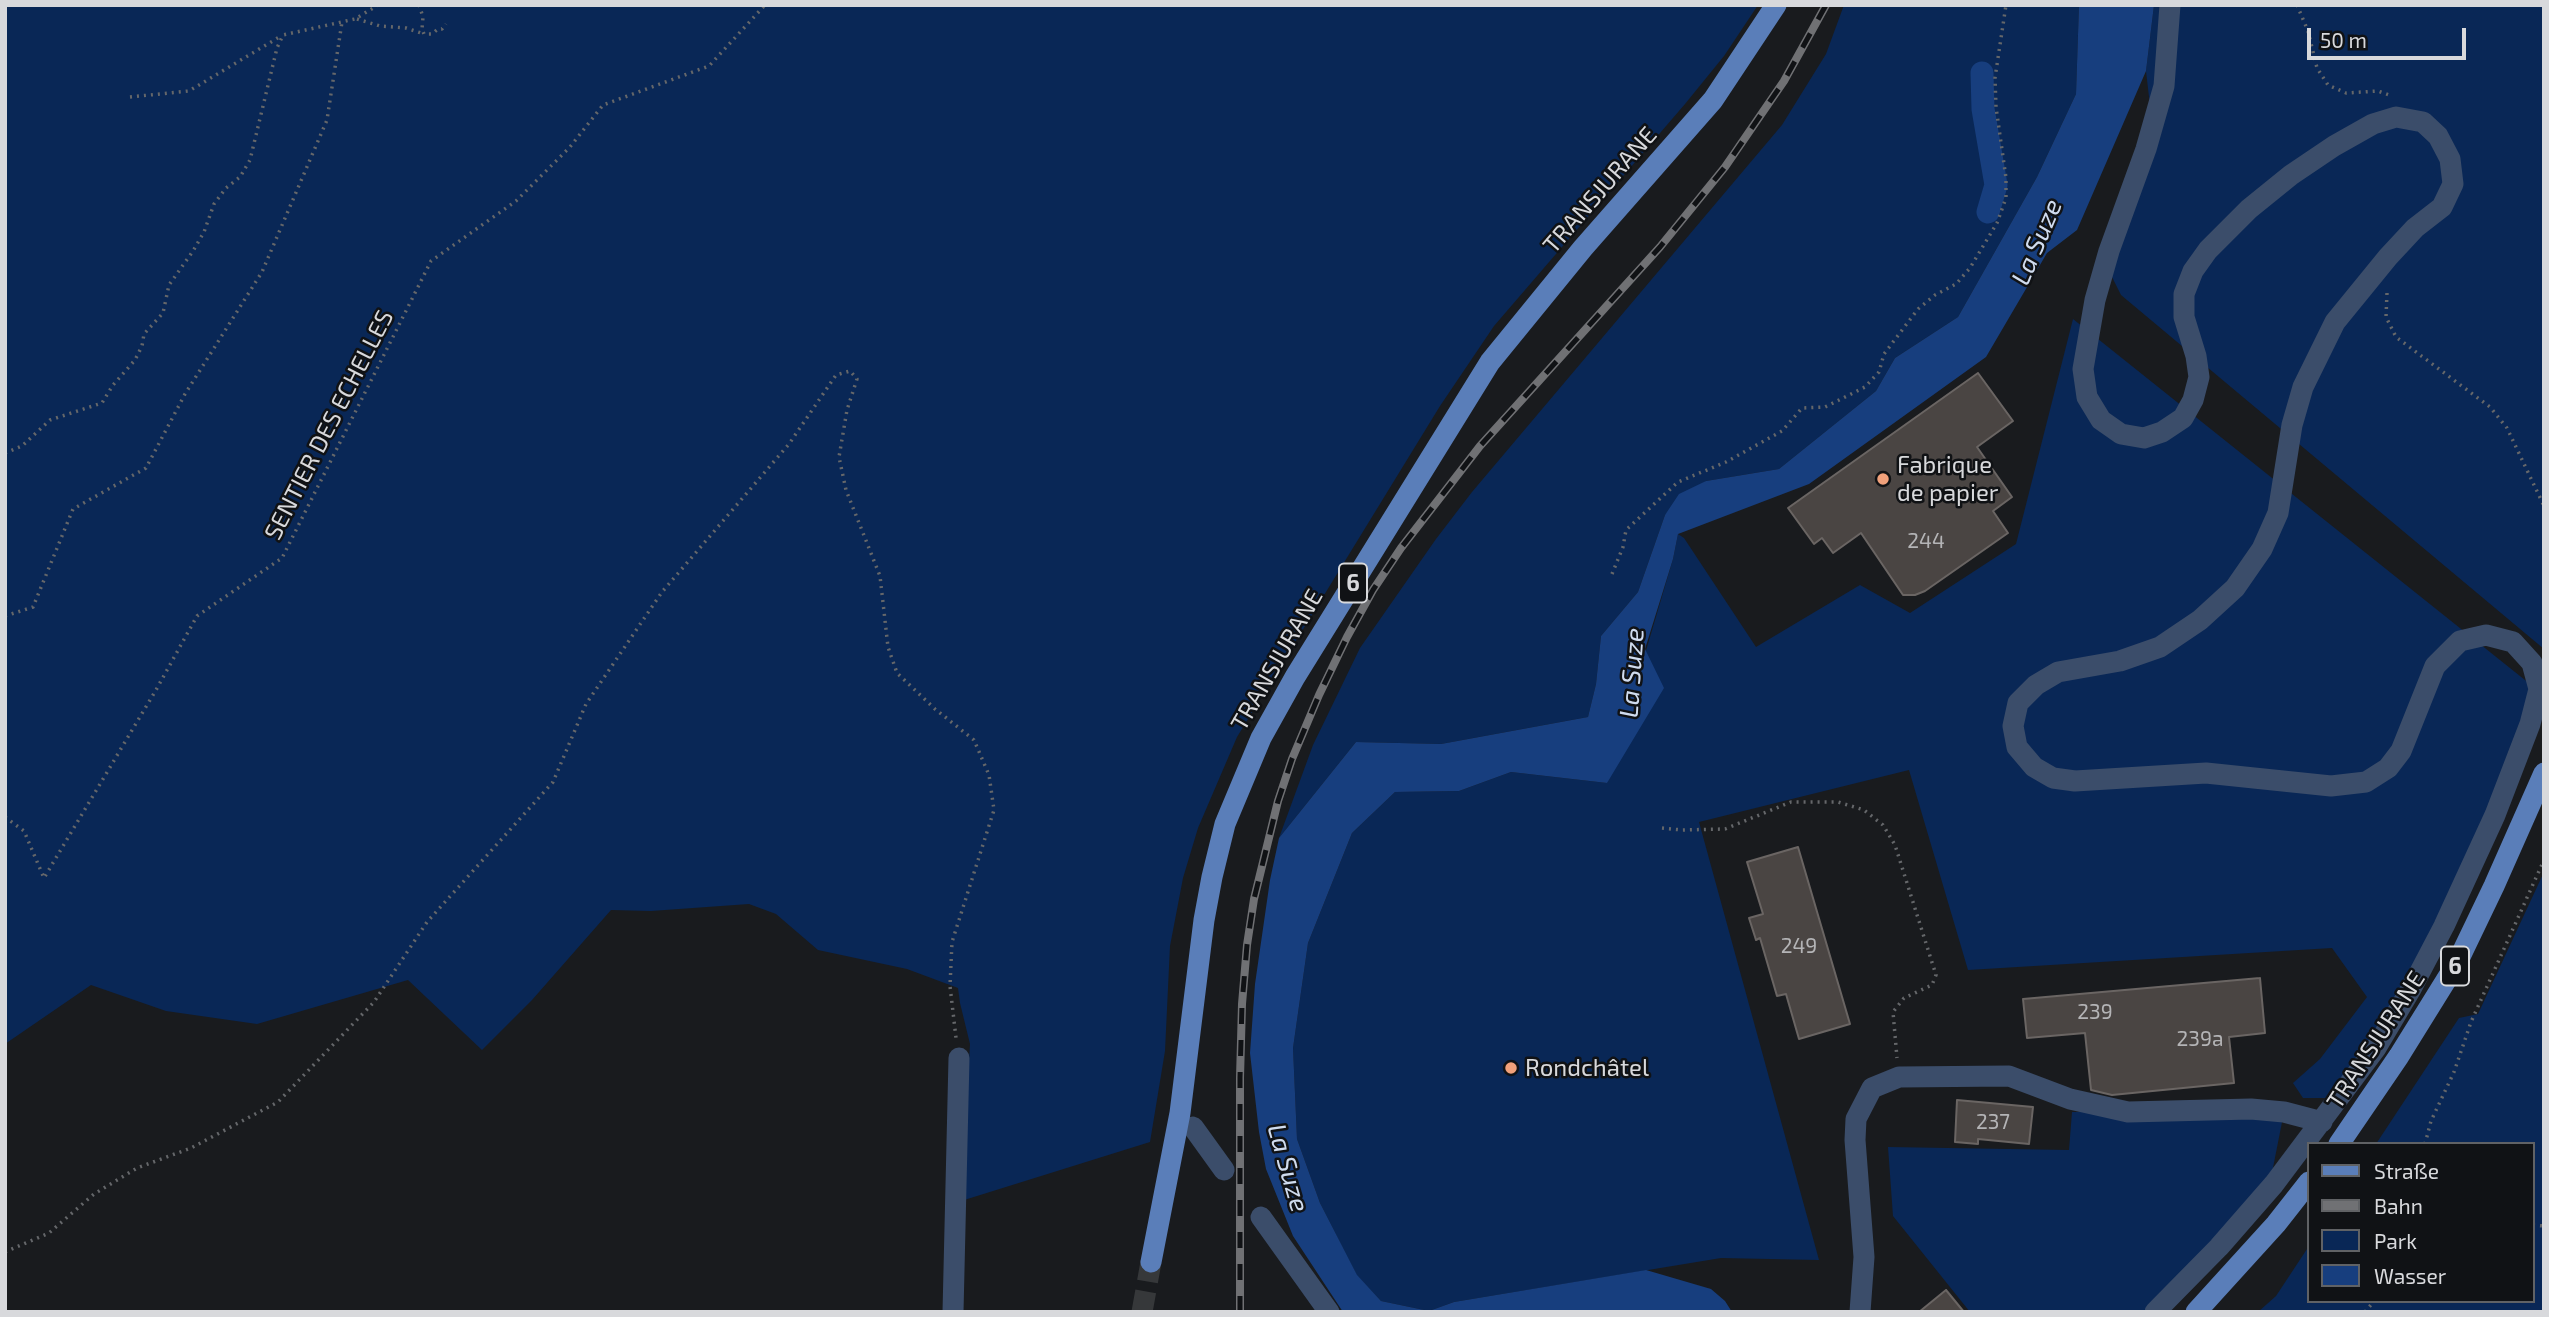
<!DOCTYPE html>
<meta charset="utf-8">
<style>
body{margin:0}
#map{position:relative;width:2549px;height:1317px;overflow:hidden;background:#191b1e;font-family:"Exo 2",sans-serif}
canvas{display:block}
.frame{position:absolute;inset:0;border:7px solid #d8d9dc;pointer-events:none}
.legend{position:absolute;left:2307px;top:1142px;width:228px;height:161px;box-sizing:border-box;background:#101215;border:2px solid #606265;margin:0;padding:9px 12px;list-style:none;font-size:21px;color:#d8d9dc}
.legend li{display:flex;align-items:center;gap:14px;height:35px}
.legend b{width:35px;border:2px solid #606265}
.scale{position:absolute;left:2307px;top:28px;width:159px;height:32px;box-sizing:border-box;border:4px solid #d8d9dc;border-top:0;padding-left:9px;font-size:21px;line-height:24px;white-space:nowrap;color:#d8d9dc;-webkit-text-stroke:5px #101215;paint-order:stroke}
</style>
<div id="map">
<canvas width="2549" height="1317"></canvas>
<div class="frame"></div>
<ul class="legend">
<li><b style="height:9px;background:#5a7eb9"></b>Straße</li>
<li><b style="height:9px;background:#707174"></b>Bahn</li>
<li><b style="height:19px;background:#092756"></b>Park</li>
<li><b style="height:19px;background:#173e7e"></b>Wasser</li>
</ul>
<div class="scale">50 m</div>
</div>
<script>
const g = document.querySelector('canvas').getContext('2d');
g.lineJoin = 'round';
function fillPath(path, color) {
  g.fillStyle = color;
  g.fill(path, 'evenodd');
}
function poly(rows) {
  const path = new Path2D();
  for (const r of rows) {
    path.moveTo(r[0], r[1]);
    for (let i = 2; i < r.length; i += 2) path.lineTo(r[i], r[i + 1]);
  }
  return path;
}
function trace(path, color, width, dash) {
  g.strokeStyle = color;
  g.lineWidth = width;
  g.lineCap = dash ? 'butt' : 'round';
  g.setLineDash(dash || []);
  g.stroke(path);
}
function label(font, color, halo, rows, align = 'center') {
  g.font = font + ' "Exo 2",sans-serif';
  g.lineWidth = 5;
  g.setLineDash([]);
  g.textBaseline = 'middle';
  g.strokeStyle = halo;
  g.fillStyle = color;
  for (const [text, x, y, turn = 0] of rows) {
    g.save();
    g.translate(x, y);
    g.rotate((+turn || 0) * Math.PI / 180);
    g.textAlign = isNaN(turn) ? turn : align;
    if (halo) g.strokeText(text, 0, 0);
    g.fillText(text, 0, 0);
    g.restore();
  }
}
fillPath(poly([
 [5,5,1758,5,1724,56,1685,104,1494,326,1440,406,1237,737,1198,828,1183,878,1170,946,1165,1051,1150,1142,961,1201,970,1044,960,1003,958,988,907,969,818,950,776,914,749,904,651,911,611,910,532,1000,482,1050,408,980,257,1024,166,1011,91,985,5,1044],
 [1844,5,2079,5,2076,94,2037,177,1958,317,1895,358,1876,391,1779,469,1706,481,1665,515,1638,592,1601,636,1596,684,1588,717,1441,744,1356,742,1279,838,1313,745,1360,648,1436,539,1472,492,1782,125,1826,54],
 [2154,5,2544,5,2544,649,2121,295,2104,261,2151,114,2146,71],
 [2073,319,2540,692,2474,868,2344,1098,2303,1098,2293,1083,2320,1059,2367,997,2332,948,1968,970,1909,770,1699,822,1819,1260,1721,1258,1454,1302,1429,1311,1381,1301,1357,1276,1320,1203,1297,1139,1293,1048,1308,943,1352,833,1395,792,1459,791,1511,772,1607,783,1673,559,1678,534,1684,538,1756,647,1860,585,1910,613,2016,544],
 [2544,872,2544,1312,2258,1312,2276,1296,2309,1246,2309,1301,2533,1301,2533,1144,2376,1144,2459,1018,2478,1014],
 [2202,1111,2284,1112,2268,1193,2155,1312,1970,1312,1893,1216,1888,1147,2069,1150,2072,1112]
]), '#092756');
fillPath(poly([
 [2079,5,2154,5,2146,71,2077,230,2047,253,1986,357,1809,484,1678,534,1673,559,1645,649,1664,688,1607,783,1511,772,1459,791,1395,792,1352,833,1308,943,1293,1048,1297,1139,1320,1203,1357,1275,1381,1301,1429,1311,1454,1302,1646,1270,1711,1289,1725,1301,1732,1312,1343,1312,1293,1236,1266,1169,1259,1132,1250,1053,1255,984,1270,880,1279,838,1356,742,1441,744,1588,717,1596,684,1601,636,1638,592,1665,515,1679,494,1706,481,1779,469,1876,391,1895,358,1958,317,2037,177,2076,94]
]), '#173e7e');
trace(poly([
 [1982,73,1983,109,1996,185,1988,212]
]), '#173e7e', 23);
const building = poly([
 [1978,373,2013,421,1977,447,2012,497,1993,511,2008,533,1925,591,1915,595,1903,595,1861,533,1833,553,1822,538,1814,544,1788,508,1978,373],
 [1798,847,1850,1024,1799,1039,1786,994,1777,996,1760,938,1756,940,1749,918,1763,914,1747,862,1798,847],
 [2260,978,2265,1033,2229,1037,2234,1083,2112,1095,2091,1090,2085,1033,2027,1038,2023,999,2260,978],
 [1957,1100,2033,1107,2029,1144,1978,1139,1978,1144,1955,1142,1957,1100],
 [1946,1290,1964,1312,1919,1312,1946,1290]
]);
fillPath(building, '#4a4543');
trace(building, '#6a6563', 2);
trace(poly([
 [1142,1312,1151,1262]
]), '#36383a', 21, [21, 10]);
trace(poly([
 [419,5,423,17,422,29,424,34,432,34,438,29,442,29,446,24],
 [2297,5,2308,31,2317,68,2328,85,2346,93,2378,91,2392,96],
 [357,19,380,26,406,28,424,34],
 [130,97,189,91,281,36],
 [2387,293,2386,317,2396,337,2490,407,2507,428,2544,506],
 [5,453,22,446,50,420,102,403,113,385,135,360,142,346,144,334,163,313,169,285,193,251,204,232,214,204,226,188,240,177,250,160,277,48,283,35,355,19,378,5],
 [1612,574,1623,547,1626,530,1678,482,1726,462,1782,431,1802,408,1825,407,1865,387,1879,372,1884,354,1918,309,1935,295,1956,284,1970,268,1997,223,2006,198,2006,178,1996,107,1995,78,2006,5],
 [5,616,33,607,73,509,146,468,185,394,262,272,327,120,342,22],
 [5,817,24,831,44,878,156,690,197,616,282,558,431,261,516,201,570,147,603,105,709,66,765,5],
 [1662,828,1682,830,1725,829,1791,802,1838,802,1864,810,1883,825,1895,845,1936,975,1932,985,1904,998,1893,1012,1897,1058],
 [2425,1144,2431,1121,2454,1072,2471,1022,2544,860],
 [2533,1225,2544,1226],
 [5,1252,49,1233,94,1194,137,1168,191,1148,278,1102,374,1002,427,922,553,782,586,704,662,592,789,444,836,375,850,371,857,379,847,410,839,457,846,490,880,576,888,647,897,673,935,709,974,740,989,775,994,810,952,942,950,986,956,1038],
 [2365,1312,2374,1301]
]), '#65676a', 3.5, [2, 5]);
trace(poly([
 [1193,1127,1224,1170],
 [1261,1217,1329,1312],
 [953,1312,959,1058],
 [1860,1312,1864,1257,1855,1140,1856,1119,1872,1088,1899,1077,2009,1076,2070,1099,2128,1112,2251,1109,2284,1112,2322,1122],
 [2155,1312,2219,1247,2274,1184,2376,1048,2411,989,2444,926,2495,815,2530,724,2539,689,2532,663,2513,642,2486,635,2460,641,2435,666,2401,751,2388,768,2366,782,2331,786,2206,773,2075,781,2053,778,2034,767,2017,747,2013,726,2018,703,2036,685,2058,672,2120,661,2160,647,2200,620,2235,588,2262,549,2278,513,2292,425,2303,387,2335,322,2388,257,2415,228,2442,207,2453,184,2450,159,2438,136,2423,122,2396,117,2373,124,2334,146,2291,175,2249,209,2208,250,2193,271,2184,294,2184,317,2196,356,2199,377,2193,400,2183,418,2162,432,2144,438,2121,434,2101,420,2087,397,2083,369,2095,300,2109,251,2146,149,2164,86,2170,5]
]), '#3b4d6a', 21);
trace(poly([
 [2339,1144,2399,1056,2458,961,2494,886,2544,773],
 [1151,1262,1180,1113,1204,920,1212,877,1225,824,1261,738,1295,677,1490,362,1583,248,1713,100,1776,5],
 [2196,1312,2276,1224,2309,1182]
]), '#5a7eb9', 21);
const rail = poly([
 [1240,1312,1240,1078,1242,1004,1247,945,1254,899,1278,801,1292,759,1319,695,1347,637,1373,590,1401,548,1480,446,1660,247,1725,167,1784,81,1826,5]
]);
trace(rail, '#707174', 8);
trace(rail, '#101215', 5, [16]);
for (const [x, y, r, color] of [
 [1883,479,7,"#f1a17b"],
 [1511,1068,7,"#f1a17b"]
]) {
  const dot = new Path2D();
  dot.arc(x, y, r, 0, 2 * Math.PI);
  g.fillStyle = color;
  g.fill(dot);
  trace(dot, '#101215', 2.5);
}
label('21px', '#b4b4b6', null, [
 ["244",1926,541],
 ["249",1799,946],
 ["239",2095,1012],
 ["239a",2200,1039],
 ["237",1993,1122]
]);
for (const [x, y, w] of [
 [1353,583,28],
 [2455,966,28]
]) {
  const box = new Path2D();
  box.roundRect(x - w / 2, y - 19.5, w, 39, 5);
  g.fillStyle = '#101215';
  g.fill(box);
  trace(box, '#d8d9dc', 2);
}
label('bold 23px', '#d8d9dc', null, [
 ["6",1353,583],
 ["6",2455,966]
]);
label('24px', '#d8d9dc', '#101215', [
 ["TRANSJURANE",1600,190,-49],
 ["SENTIER DES ECHELLES",329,425,-63],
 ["TRANSJURANE",1277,660,-60],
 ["TRANSJURANE",2376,1040,-57]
]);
label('24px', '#d8d9dc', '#101215', [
 ["Fabrique",1897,465],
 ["de papier",1897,493],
 ["Rondchâtel",1525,1068]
], 'left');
label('italic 26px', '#d0dcef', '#101215', [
 ["La Suze",2037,242,-67],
 ["La Suze",1632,673,-86],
 ["La Suze",1288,1168,74]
]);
</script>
